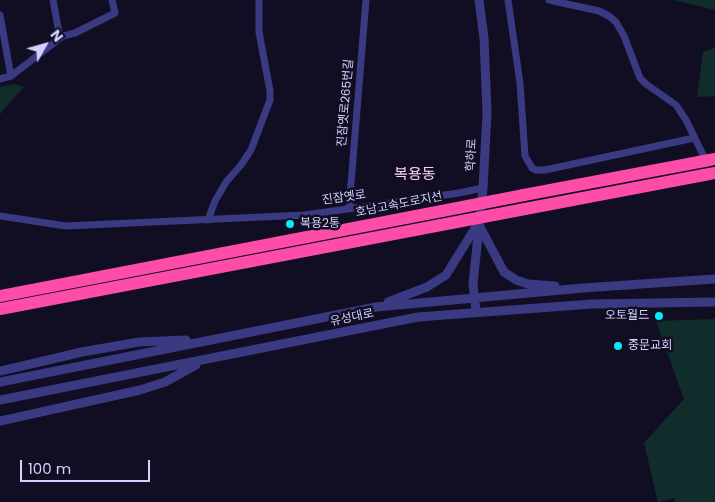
<!DOCTYPE html>
<meta charset="utf-8">
<style>
body{margin:0}
#map{position:relative;width:715px;height:502px;overflow:hidden;background:#110e23;font-family:Poppins,sans-serif}
canvas{display:block}
.north{position:absolute;left:20px;top:20px;width:50px;height:50px;-webkit-text-stroke:4px #110e23;paint-order:stroke;rotate:52deg;font-size:14px;font-weight:700;line-height:20px;text-align:center;color:#d4d1ff}
.north::after{content:'';display:block;margin:auto;width:18px;height:22px;background:#d4d1ff;clip-path:polygon(50% 0,100% 100%,50% 72%,0 100%)}
.scale{position:absolute;left:20px;top:460px;width:130px;height:22px;box-sizing:border-box;border:2px solid #d4d1ff;border-top:0;padding-left:6px;font-size:15px;line-height:18px;white-space:nowrap;color:#d4d1ff;-webkit-text-stroke:4px #110e23;paint-order:stroke}
</style>
<div id="map">
<canvas width="715" height="502"></canvas>
<div class="north">N</div>
<div class="scale">100 m</div>
</div>
<script>
const g = document.querySelector('canvas').getContext('2d');
g.lineJoin = 'round';
function fillPath(path, color) {
  g.fillStyle = color;
  g.fill(path, 'evenodd');
}
function poly(rows) {
  const path = new Path2D();
  for (const r of rows) {
    path.moveTo(r[0], r[1]);
    for (let i = 2; i < r.length; i += 2) path.lineTo(r[i], r[i + 1]);
  }
  return path;
}
function trace(path, color, width, dash) {
  g.strokeStyle = color;
  g.lineWidth = width;
  g.lineCap = dash ? 'butt' : 'round';
  g.setLineDash(dash || []);
  g.stroke(path);
}
function label(font, color, halo, rows, align = 'center') {
  g.font = font + ' Poppins,"Noto Sans KR",sans-serif';
  g.lineWidth = 5;
  g.setLineDash([]);
  g.textBaseline = 'middle';
  g.strokeStyle = halo;
  g.fillStyle = color;
  for (const [text, x, y, turn = 0] of rows) {
    g.save();
    g.translate(x, y);
    g.rotate((+turn || 0) * Math.PI / 180);
    g.textAlign = isNaN(turn) ? turn : align;
    if (halo) g.strokeText(text, 0, 0);
    g.fillText(text, 0, 0);
    g.restore();
  }
}
fillPath(poly([
 [673,0,715,0,715,10],
 [715,48,715,96,697,97,703,52],
 [14,84,24,87,0,114,0,87],
 [715,319,715,502,675,502,674,498,658,502,644,443,684,399,656,321]
]), '#112d2b');
trace(poly([
 [53,0,60,38],
 [508,0,520,83,525,156,532,168,536,170,545,170,694,138],
 [549,0,599,11,609,16,616,22,624,36,640,78,646,84,676,105,686,120,707,163],
 [0,15,11,76],
 [0,79,11,76,63,36,75,33,115,13,112,0],
 [349,208,366,0],
 [0,216,66,226,305,215,459,193,483,188],
 [208,220,215,201,226,182,241,165,251,150,270,100,270,91,259,32,259,0]
]), '#3a3a82', 7);
trace(poly([
 [478,223,504,272,516,280,528,284,555,286],
 [388,302,427,287,446,275,477,225],
 [476,311,473,284,483,188,487,113,484,38,479,0],
 [0,371,82,352,139,342,186,340],
 [0,382,376,307,583,288,715,279],
 [0,400,418,317,592,304,715,302],
 [0,421,140,390,165,382,196,365]
]), '#3a3a82', 9);
trace(poly([
 [524,195,699,162],
 [525,209,704,175],
 [0,296,442,211],
 [0,309,441,225]
]), '#fd4da9', 12);
trace(poly([
 [699,162,715,159],
 [704,175,715,173],
 [442,211,524,195],
 [441,225,525,209]
]), '#fd4da9', 12);
for (const [x, y, r, color] of [
 [290,224,5,"#02ebf9"],
 [659,316,5,"#02ebf9"],
 [618,346,5,"#02ebf9"]
]) {
  const dot = new Path2D();
  dot.arc(x, y, r, 0, 2 * Math.PI);
  g.fillStyle = color;
  g.fill(dot);
  trace(dot, '#110e23', 2);
}
label('12px', '#d4d1ff', '#110e23', [
 ["진잠옛로265번길",346,103,-85],
 ["학하로",472,155,-87],
 ["진잠옛로",344,198,-8],
 ["호남고속도로지선",399,205,-11],
 ["유성대로",352,318,-12]
]);
label('12px', '#d4d1ff', '#110e23', [
 ["복용2통",300,224],
 ["오토월드",649,316,"right"],
 ["중문교회",628,346]
], 'left');
label('15px', '#ffd3f1', '#110e23', [
 ["복용동",415,175]
]);
</script>
